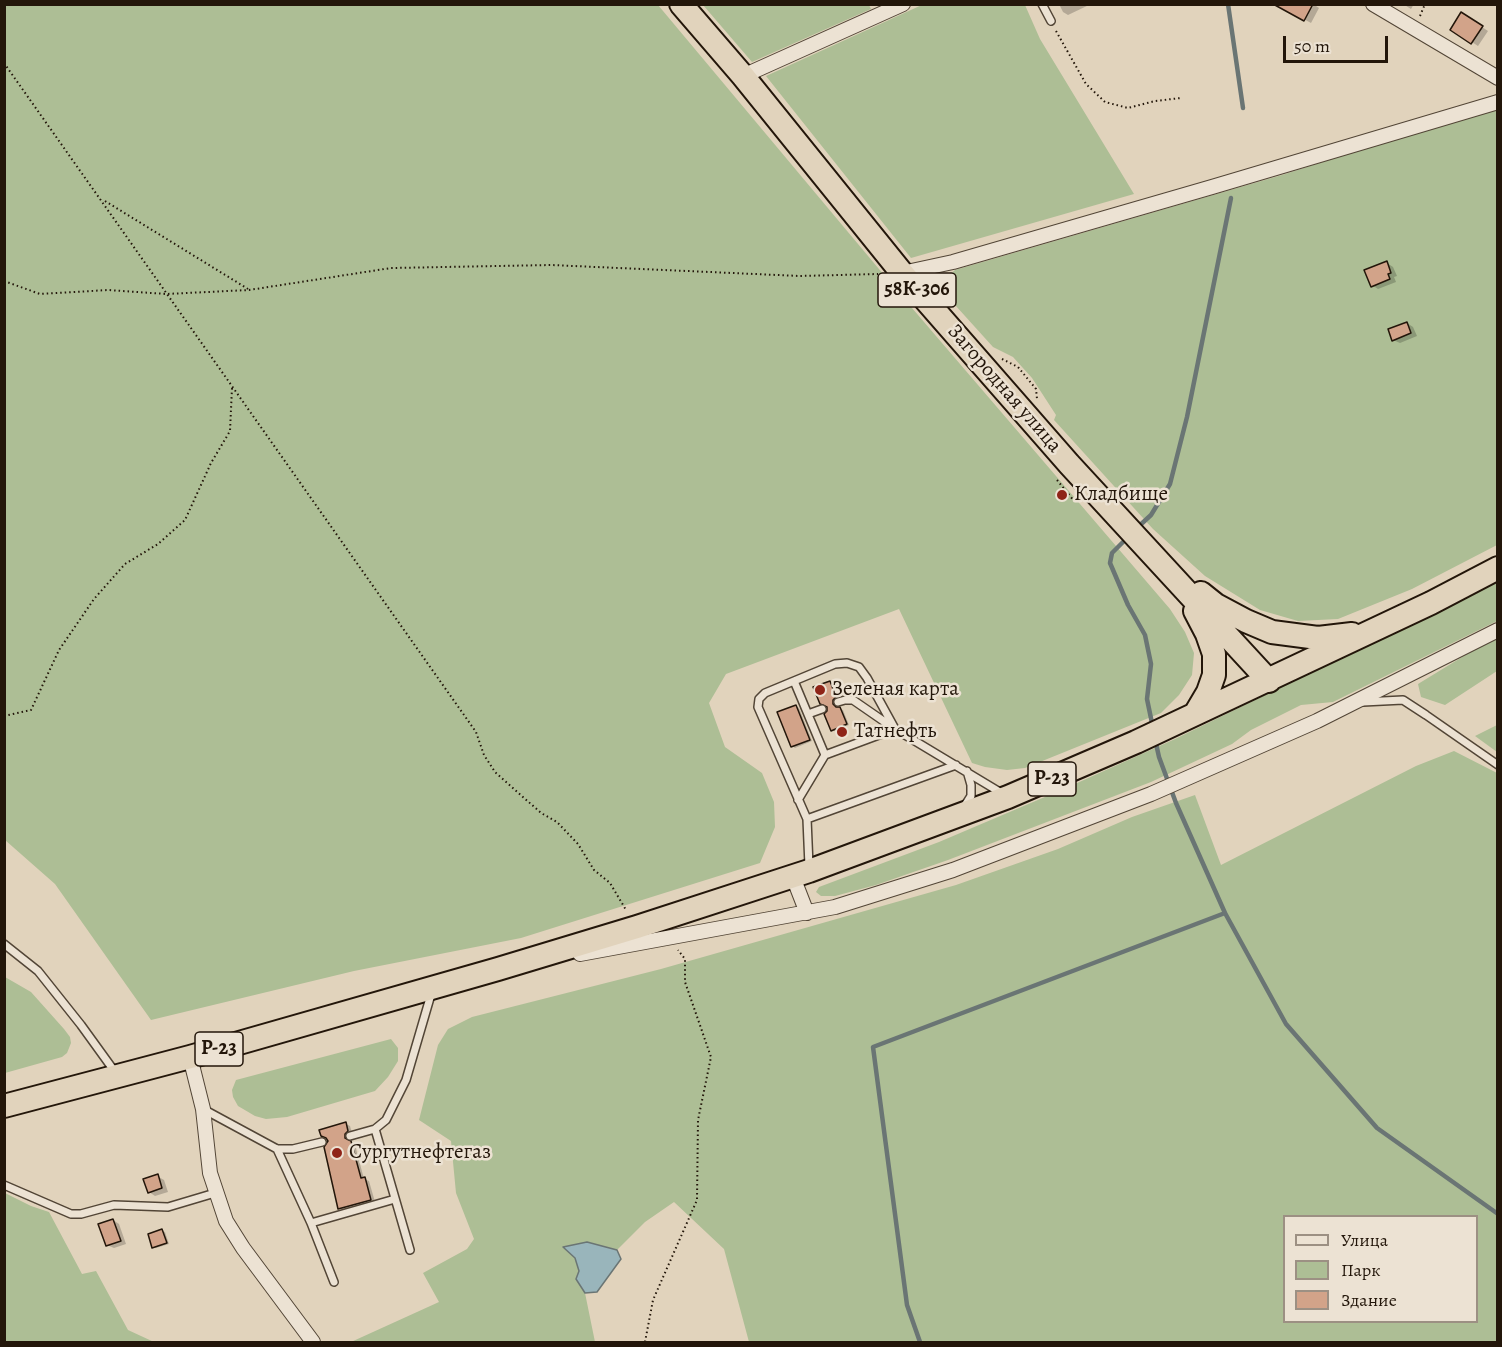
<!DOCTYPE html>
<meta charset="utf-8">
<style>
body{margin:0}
#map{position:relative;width:1502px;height:1347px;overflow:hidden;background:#e1d3bc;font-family:Alegreya,serif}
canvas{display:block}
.frame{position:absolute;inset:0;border:6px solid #23160a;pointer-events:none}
.legend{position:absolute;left:1283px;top:1215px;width:195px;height:108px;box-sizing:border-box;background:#ece2d3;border:2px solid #9c9083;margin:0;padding:8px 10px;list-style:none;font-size:18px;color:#23160a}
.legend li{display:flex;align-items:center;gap:12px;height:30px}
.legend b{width:30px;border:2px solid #9c9083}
.scale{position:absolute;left:1283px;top:36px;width:105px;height:27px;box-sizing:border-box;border:3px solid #23160a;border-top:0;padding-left:8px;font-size:18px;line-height:21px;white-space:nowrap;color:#23160a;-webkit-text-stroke:4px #ece2d3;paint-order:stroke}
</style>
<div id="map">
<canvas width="1502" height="1347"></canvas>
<div class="frame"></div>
<ul class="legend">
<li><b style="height:8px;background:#ece2d3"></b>Улица</li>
<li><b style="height:16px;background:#adbe95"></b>Парк</li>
<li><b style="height:16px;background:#d2a389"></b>Здание</li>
</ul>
<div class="scale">50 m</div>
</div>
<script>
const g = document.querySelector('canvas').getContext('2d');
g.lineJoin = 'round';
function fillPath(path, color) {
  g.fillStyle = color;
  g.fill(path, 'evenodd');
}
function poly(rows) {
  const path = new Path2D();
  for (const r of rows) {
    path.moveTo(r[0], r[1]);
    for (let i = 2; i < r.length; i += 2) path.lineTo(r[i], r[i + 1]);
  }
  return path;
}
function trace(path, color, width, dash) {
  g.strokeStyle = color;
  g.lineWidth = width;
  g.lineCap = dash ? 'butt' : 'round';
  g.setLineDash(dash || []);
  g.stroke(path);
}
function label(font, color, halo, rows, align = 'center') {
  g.font = font + ' Alegreya,serif';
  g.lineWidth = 5;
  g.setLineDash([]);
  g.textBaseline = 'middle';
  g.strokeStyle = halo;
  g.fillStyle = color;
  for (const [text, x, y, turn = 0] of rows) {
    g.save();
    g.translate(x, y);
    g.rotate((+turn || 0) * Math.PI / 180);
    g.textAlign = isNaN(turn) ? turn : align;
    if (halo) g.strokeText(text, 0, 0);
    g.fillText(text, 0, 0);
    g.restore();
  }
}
fillPath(poly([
 [5,4,658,5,894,287,1170,609,1185,632,1194,653,1192,675,1179,695,1161,713,1025,768,1007,770,985,767,972,763,899,609,726,674,709,703,725,747,762,773,774,802,775,827,760,863,521,938,354,971,151,1020,55,884,5,840],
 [924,4,1025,5,1040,39,1134,194,911,258,766,76],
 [869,5,871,9,752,62,703,5],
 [1497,106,1497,545,1412,589,1338,619,1298,621,1260,610,1205,576,1153,529,1054,420,1056,415,1032,378,1013,357,993,347,946,295,942,281,955,270,1282,175],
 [1497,582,1497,621,1333,702,1301,705,1251,730,1232,744,1151,782,948,860,876,885,835,896,821,896,816,892,819,887,939,842,1066,788,1175,739],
 [1490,640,1497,640,1497,671,1445,705,1421,697,1418,684],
 [1497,725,1497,752,1475,736],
 [1454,751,1497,773,1497,1342,749,1342,724,1249,674,1202,645,1222,617,1250,587,1242,564,1247,575,1258,579,1271,576,1279,585,1293,595,1342,351,1342,439,1302,423,1273,467,1249,474,1239,456,1193,451,1141,419,1120,438,1045,448,1029,472,1017,661,969,956,885,1058,849,1132,817,1195,795,1221,865,1416,766],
 [1284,1216,1476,1216,1476,1322,1284,1322],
 [5,977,31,992,64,1029,70,1037,71,1043,67,1053,62,1057,5,1073],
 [391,1039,398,1048,398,1061,388,1077,375,1091,287,1117,266,1119,255,1116,238,1106,233,1097,232,1090,236,1080],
 [5,1193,31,1206,49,1212,82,1274,96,1271,128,1330,154,1342,5,1342]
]), '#adbe95');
const water = poly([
 [587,1242,617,1250,621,1259,597,1292,585,1293,576,1279,579,1271,575,1258,563,1247,587,1242]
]);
fillPath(water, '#99b5bb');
trace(water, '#6a7574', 1.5);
fillPath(poly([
 [1059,4,1089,4,1089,5,1068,15,1063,12],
 [1283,4,1313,4,1319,8,1311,23,1282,7],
 [1403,4,1414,4,1411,9],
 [1462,14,1488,31,1478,46,1452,29],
 [1387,263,1393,267,1397,276,1394,277,1396,282,1378,289,1372,285],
 [1407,323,1413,327,1417,336,1400,343,1393,340],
 [830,682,832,684,838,698,835,702,835,707,843,710,849,725,834,731,832,729,829,711],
 [796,706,799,708,812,741,795,748,792,746],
 [346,1124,350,1126,352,1133,348,1140,355,1145,364,1179,369,1181,375,1202,343,1210,340,1208,325,1148],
 [157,1176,164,1180,168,1192,155,1196,149,1192],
 [113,1220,119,1224,126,1244,114,1248,107,1245],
 [162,1231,165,1232,169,1244,156,1248,153,1247]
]), '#0003');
trace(poly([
 [1228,4,1243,108],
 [1138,527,1151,515,1170,484,1187,417,1231,198],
 [1128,537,1112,553,1110,563,1128,605,1145,635,1151,664,1147,699,1153,728],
 [1225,913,1286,1024,1377,1128,1498,1214],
 [920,1342,907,1305,873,1047,1225,913,1176,803,1159,757,1155,739]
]), '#6a7574', 4.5);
const building = poly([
 [1273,4,1313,4,1304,21,1273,4],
 [1461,12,1483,26,1471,44,1450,30,1461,12],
 [1387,261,1391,273,1388,274,1390,279,1371,287,1364,270,1387,261],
 [1407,322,1411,333,1392,341,1388,329,1407,322],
 [830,681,836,697,833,700,833,704,836,707,840,707,847,724,831,731,824,714,827,711,827,707,820,704,813,687,830,681],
 [796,705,810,740,791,747,777,712,796,705],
 [346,1122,348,1131,345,1134,345,1138,351,1141,361,1178,365,1177,371,1200,338,1209,324,1147,328,1141,326,1138,321,1136,319,1130,346,1122],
 [158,1174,162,1188,148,1193,143,1179,158,1174],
 [113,1219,121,1241,106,1246,98,1224,113,1219],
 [162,1229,167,1243,152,1248,148,1234,162,1229]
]);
fillPath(building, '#d2a389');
trace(building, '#23160a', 1.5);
const service = poly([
 [1042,4,1051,21],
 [794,681,825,755],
 [838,702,845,700,853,700,895,729,1003,794],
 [1363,702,1403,700,1426,715,1498,765],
 [808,714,822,709],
 [798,800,825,755,895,729],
 [964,807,971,796,971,785,967,771],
 [807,819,956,765],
 [809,866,807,819,758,707,759,699,765,693,835,664,847,663,859,667,867,678,895,729],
 [4,944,38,971,81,1025,115,1072],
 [203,1109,277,1149,293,1149,322,1142],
 [375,1129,410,1250],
 [350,1136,375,1129,386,1120,406,1080,432,991],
 [277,1149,311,1223,334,1282],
 [4,1185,71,1214,81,1214,114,1205,168,1207,215,1193],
 [311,1223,395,1199]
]);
const minor = poly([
 [1373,4,1498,78],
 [743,76,903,4],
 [902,273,953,262,1212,187,1498,102],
 [793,877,807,913],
 [580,954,835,907,953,870,1151,794,1317,721,1498,630],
 [190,1057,203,1109,210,1173,226,1221,243,1248,313,1342]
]);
const trunk = poly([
 [681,4,743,76,902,273,1069,464,1269,681],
 [1201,593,1216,605,1246,621,1272,632,1318,638,1352,634],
 [1195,611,1207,634,1214,654,1214,675,1208,692,1195,714],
 [4,1106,190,1057,498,969,637,927,809,871,1008,797,1136,742,1431,603,1498,568]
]);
trace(service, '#524536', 10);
trace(minor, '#524536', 16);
trace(trunk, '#23160a', 26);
trace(poly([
 [1420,16,1425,4],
 [1056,31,1086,84,1105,102,1128,108,1155,101,1181,98],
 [4,63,476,732,484,755,495,772,541,813,557,822,578,844,594,870,610,883,626,910],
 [105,201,248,289],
 [4,281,40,294,108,290,166,294,249,290,391,268,551,265,800,276,878,274],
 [1002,359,1018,367,1036,389,1037,399],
 [1057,480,1074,501],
 [4,716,31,710,59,650,94,599,125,564,158,544,185,520,211,463,230,431,232,388],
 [645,1342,653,1300,697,1200,698,1120,711,1057,685,982,685,959,678,950]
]), '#23160a', 2, [1.5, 3]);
trace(service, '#ece2d3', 7);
trace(minor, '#ece2d3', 14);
trace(trunk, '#e1d3bc', 22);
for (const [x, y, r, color] of [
 [1062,495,6,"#8f2418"],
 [820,690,6,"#8f2418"],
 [842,732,6,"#8f2418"],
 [337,1153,6,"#8f2418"]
]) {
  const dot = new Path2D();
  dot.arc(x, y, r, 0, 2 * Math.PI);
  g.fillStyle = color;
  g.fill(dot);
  trace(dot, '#ece2d3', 2);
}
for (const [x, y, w] of [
 [917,290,78],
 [1052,779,48],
 [219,1049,48]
]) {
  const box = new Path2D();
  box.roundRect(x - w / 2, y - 17, w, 34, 4.5);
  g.fillStyle = '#ece2d3';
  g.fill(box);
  trace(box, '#23160a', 1.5);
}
label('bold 20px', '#23160a', null, [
 ["58К-306",917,290],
 ["Р-23",1052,779],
 ["Р-23",219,1049]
]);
label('21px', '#23160a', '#ece2d3', [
 ["Загородная улица",1004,389,49]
]);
label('21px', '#23160a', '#ece2d3', [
 ["Кладбище",1074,495],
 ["Зеленая карта",832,690],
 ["Татнефть",854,732],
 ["Сургутнефтегаз",349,1153]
], 'left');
</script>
